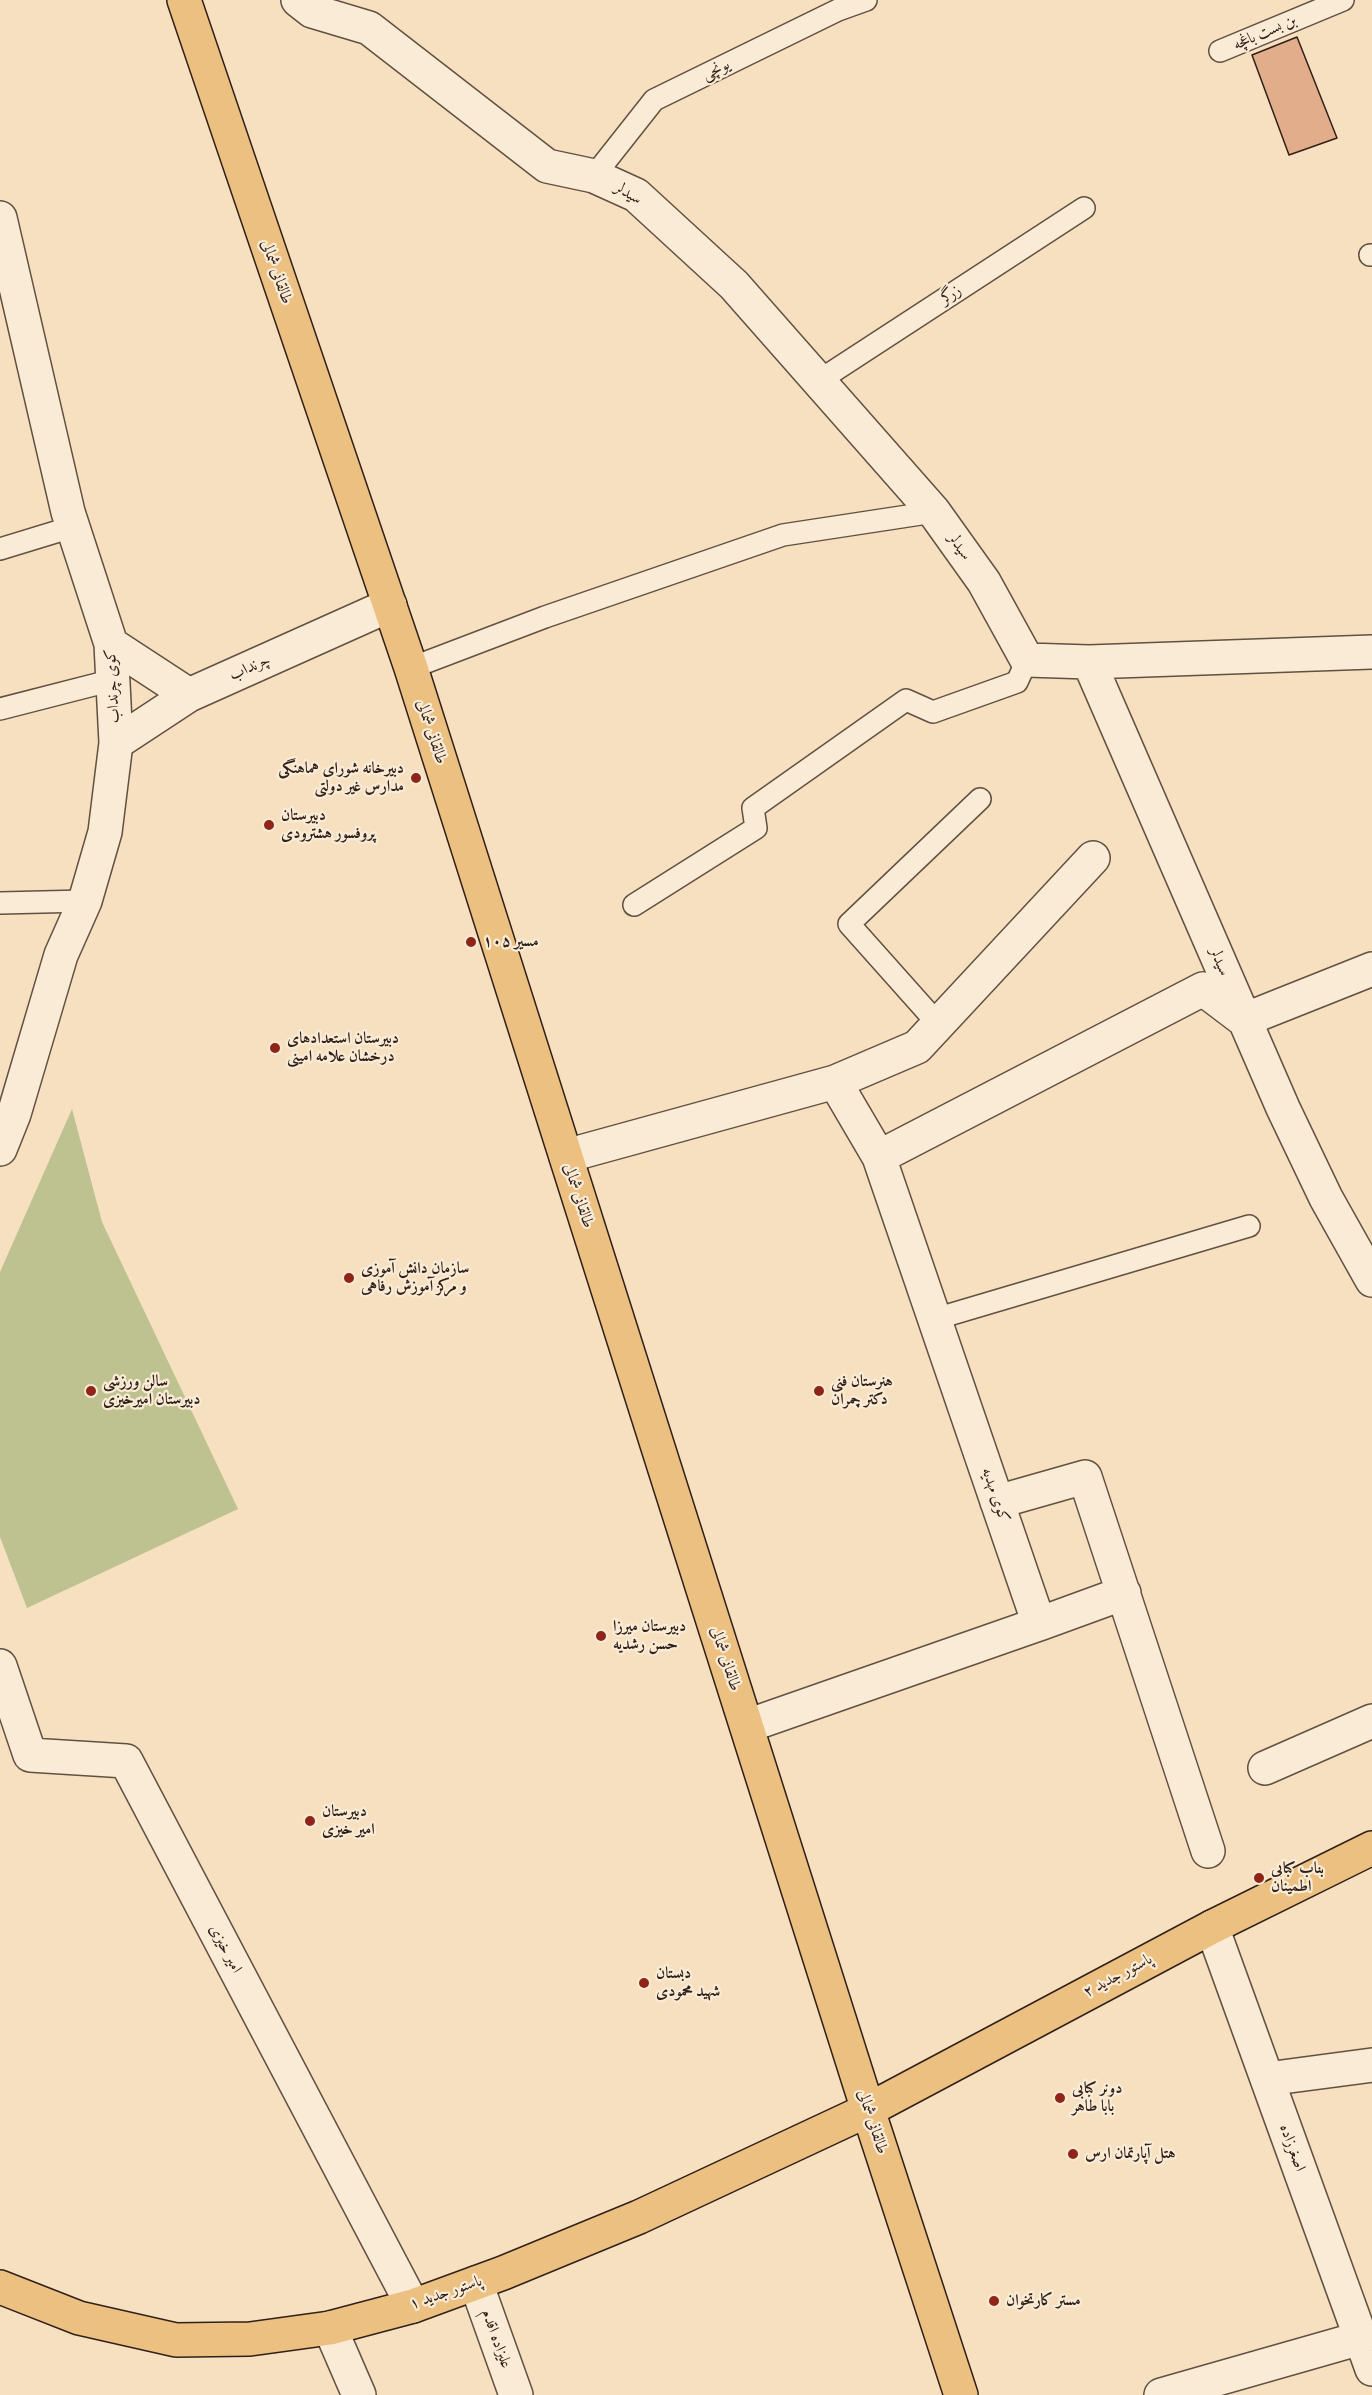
<!DOCTYPE html>
<meta charset="utf-8">
<style>
body{margin:0}
canvas{display:block;background:#f6e0bf}
</style>
<canvas width="1372" height="2395"></canvas>
<script>
const g = document.querySelector('canvas').getContext('2d');
g.lineJoin = 'round';
function fillPath(path, color) {
  g.fillStyle = color;
  g.fill(path, 'evenodd');
}
function poly(rows) {
  const path = new Path2D();
  for (const r of rows) {
    path.moveTo(r[0], r[1]);
    for (let i = 2; i < r.length; i += 2) path.lineTo(r[i], r[i + 1]);
  }
  return path;
}
function trace(path, color, width, dash) {
  g.strokeStyle = color;
  g.lineWidth = width;
  g.lineCap = dash ? 'butt' : 'round';
  g.setLineDash(dash || []);
  g.stroke(path);
}
function label(font, color, halo, rows, align = 'center') {
  g.font = font + ' "IM FELL French Canon",Amiri,serif';
  g.lineWidth = 4.5;
  g.setLineDash([]);
  g.textBaseline = 'middle';
  g.strokeStyle = halo;
  g.fillStyle = color;
  for (const [text, x, y, turn = 0] of rows) {
    g.save();
    g.translate(x, y);
    g.rotate((+turn || 0) * Math.PI / 180);
    g.textAlign = isNaN(turn) ? turn : align;
    if (halo) g.strokeText(text, 0, 0);
    g.fillText(text, 0, 0);
    g.restore();
  }
}
fillPath(poly([
 [72,1109,102,1222,238,1509,27,1608,0,1537,0,1272]
]), '#bec290');
const building = poly([
 [1297,37,1337,138,1289,155,1252,55,1297,37]
]);
fillPath(building, '#e2ad8a');
trace(building, '#302019', 1.5);
const lane = poly([
 [1220,51,1343,0],
 [594,176,654,100,838,10,866,0],
 [1370,255,1372,255],
 [817,382,1084,208],
 [0,549,72,527],
 [411,668,545,617,783,535,934,512],
 [0,709,113,680],
 [0,903,85,901],
 [634,905,756,828,753,808,906,700,933,712,1017,682,1027,660],
 [939,1025,849,924,980,799],
 [935,1319,1249,1226]
]);
const street = poly([
 [298,0,312,11,369,28,547,166,594,176,636,195,734,285,934,512,984,582,1027,660,1089,662,1283,1108,1326,1198,1372,1280],
 [0,218,68,512,111,644,116,743,105,832,85,901,61,955,14,1114,0,1149],
 [111,644,189,695],
 [1089,662,1372,652],
 [116,743,189,695,390,605],
 [566,1156,835,1082,917,1047,1093,858],
 [879,1157,1203,989,1244,1020,1372,969],
 [997,1502,1085,1477,1208,1851],
 [1039,1624,1124,1593],
 [0,1666,30,1755,126,1761,413,2306],
 [747,1726,1039,1624,879,1157,835,1082],
 [1265,1768,1372,1721],
 [1212,1927,1372,2369],
 [1267,2079,1372,2065],
 [476,2283,516,2395],
 [330,2328,359,2395],
 [1161,2395,1361,2338]
]);
const primary = poly([
 [184,0,411,668,868,2110,961,2395],
 [0,2287,79,2318,176,2340,250,2339,330,2328,413,2306,503,2273,639,2217,868,2110,1212,1927,1372,1848]
]);
trace(lane, '#625042', 24);
trace(street, '#625042', 36);
trace(primary, '#302019', 36);
trace(lane, '#f9ebd5', 21);
trace(street, '#f9ebd5', 33);
trace(primary, '#ebc080', 33);
for (const [x, y, r, color] of [
 [416,778,6,"#8f2418"],
 [269,825,6,"#8f2418"],
 [471,942,6,"#8f2418"],
 [275,1048,6,"#8f2418"],
 [349,1278,6,"#8f2418"],
 [91,1391,6,"#8f2418"],
 [819,1391,6,"#8f2418"],
 [601,1636,6,"#8f2418"],
 [310,1821,6,"#8f2418"],
 [1259,1878,6,"#8f2418"],
 [644,1983,6,"#8f2418"],
 [1060,2098,6,"#8f2418"],
 [1073,2154,6,"#8f2418"],
 [994,2301,6,"#8f2418"]
]) {
  const dot = new Path2D();
  dot.arc(x, y, r, 0, 2 * Math.PI);
  g.fillStyle = color;
  g.fill(dot);
  trace(dot, '#f9ebd5', 2);
}
label('16px', '#302019', '#f9ebd5', [
 ["بن بست باغچه",1265,33,-23],
 ["یونچی",716,70,-26],
 ["سیدلر",628,194,30],
 ["طالقانی شمالی",276,272,71],
 ["زرگر",951,295,-33],
 ["سیدلر",959,547,54],
 ["چرنداب",250,668,-24],
 ["کوی چرنداب",113,686,-93],
 ["طالقانی شمالی",431,732,72],
 ["سیدلر",1219,962,67],
 ["طالقانی شمالی",578,1196,72],
 ["کوی ‌‌‌مهدیه",995,1495,71],
 ["طالقانی شمالی",725,1659,72],
 ["امیر خیزی",225,1949,62],
 ["پاستور جدید ۲",1118,1976,-28],
 ["طالقانی شمالی",872,2122,72],
 ["اصغرزاده",1292,2148,70],
 ["پاستور جدید ۱",446,2293,-19],
 ["علیزاده اقدم",496,2339,70]
]);
label('bold 16px', '#302019', '#f9ebd5', [
 ["دبیرخانه شورای هماهنگی",404,769,"right"],
 ["مدارس غیر دولتی",404,787,"right"],
 ["دبیرستان",281,816],
 ["پروفسور هشترودی",281,834],
 ["مسیر ۱۰۵",483,942],
 ["دبیرستان استعدادهای",287,1039],
 ["درخشان علامه امینی",287,1057],
 ["سازمان دانش آموزی",361,1269],
 ["و مرکز آموزش رفاهی",361,1287],
 ["سالن ورزشی",103,1382],
 ["دبیرستان امیرخیزی",103,1400],
 ["هنرستان فنی",831,1382],
 ["دکتر چمران",831,1400],
 ["دبیرستان میرزا",613,1627],
 ["حسن رشدیه",613,1645],
 ["دبیرستان",322,1812],
 ["امیر خیزی",322,1830],
 ["بناب کبابی",1271,1869],
 ["اطمینان",1271,1887],
 ["دبستان",656,1974],
 ["شهید محمودی",656,1992],
 ["دونر کبابی",1072,2089],
 ["بابا طاهر",1072,2107],
 ["هتل آپارتمان ارس",1085,2154],
 ["مستر کارتخوان",1006,2301]
], 'left');
</script>
